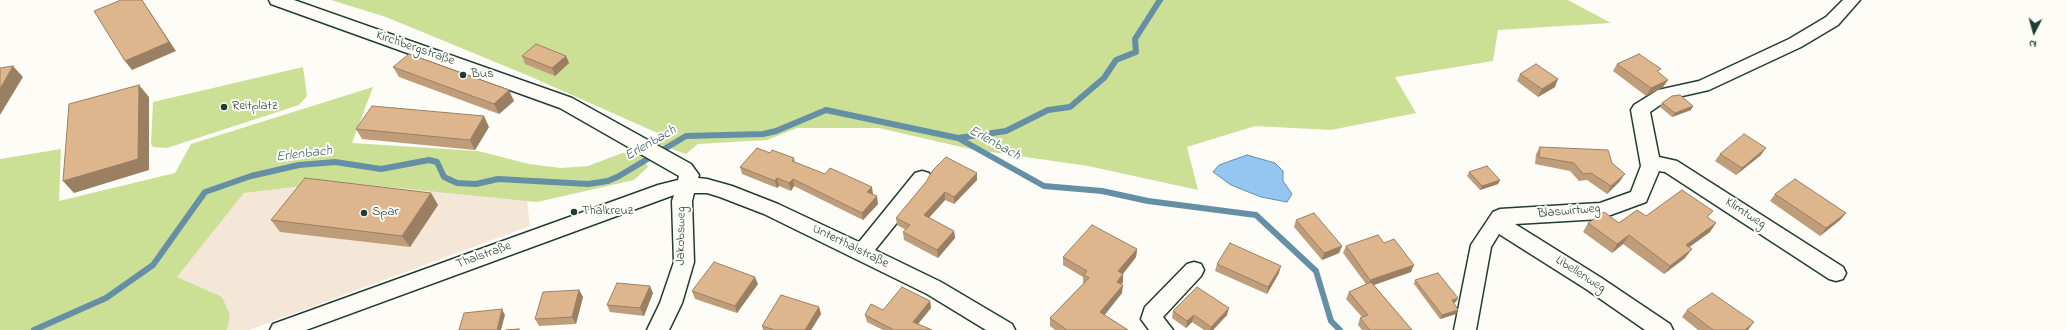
<!DOCTYPE html>
<meta charset="utf-8">
<style>
body{margin:0}
#map{position:relative;width:2066px;height:330px;overflow:hidden;background:#fdfcf7;font-family:"Indie Flower",sans-serif}
canvas{display:block}
.north{position:absolute;left:2014px;top:12px;width:40px;height:40px;-webkit-text-stroke:3px #fdfcf7;paint-order:stroke;rotate:186deg;font-size:11px;font-weight:700;line-height:16px;text-align:center;color:#1f3d34}
.north::after{content:'';display:block;margin:auto;width:14px;height:18px;background:#1f3d34;clip-path:polygon(50% 0,100% 100%,50% 72%,0 100%)}
</style>
<div id="map">
<canvas width="2066" height="330"></canvas>
<div class="north">N</div>
</div>
<script>
const g = document.querySelector('canvas').getContext('2d');
g.lineJoin = 'round';
function fillPath(path, color) {
  g.fillStyle = color;
  g.fill(path, 'evenodd');
}
function poly(rows) {
  const path = new Path2D();
  for (const r of rows) {
    path.moveTo(r[0], r[1]);
    for (let i = 2; i < r.length; i += 2) path.lineTo(r[i], r[i + 1]);
  }
  return path;
}
function trace(path, color, width, dash) {
  g.strokeStyle = color;
  g.lineWidth = width;
  g.lineCap = dash ? 'butt' : 'round';
  g.setLineDash(dash || []);
  g.stroke(path);
}
function label(font, color, halo, rows, align = 'center') {
  g.font = font + ' "Indie Flower",sans-serif';
  g.lineWidth = 4;
  g.setLineDash([]);
  g.textBaseline = 'middle';
  g.strokeStyle = halo;
  g.fillStyle = color;
  for (const [text, x, y, turn = 0] of rows) {
    g.save();
    g.translate(x, y);
    g.rotate((+turn || 0) * Math.PI / 180);
    g.textAlign = isNaN(turn) ? turn : align;
    if (halo) g.strokeText(text, 0, 0);
    g.fillText(text, 0, 0);
    g.restore();
  }
}
fillPath(poly([
 [338,182,527,200,530,226,249,330,227,330,228,328,177,277,244,193]
]), '#f4e7d8');
fillPath(poly([
 [331,0,1568,0,1611,23,1498,30,1493,61,1395,77,1416,113,1331,130,1255,126,1187,147,1198,190,1088,166,970,149,879,128,797,128,767,140,698,144,686,154,651,142,662,135,529,76,386,17],
 [303,67,307,96,299,105,167,148,153,147,151,144,153,102],
 [373,87,352,143,478,151,529,164,561,168,588,166,622,153,637,152,643,157,648,167,634,180,537,202,338,182,244,193,177,277,222,297,230,315,227,330,0,330,0,159,61,149,59,201,175,173,191,144]
]), '#cbe095');
const water = poly([
 [1247,155,1275,163,1283,171,1283,181,1292,194,1287,202,1261,197,1231,185,1213,172,1219,165,1247,155]
]);
fillPath(water, '#94c6f1');
trace(water, '#658fa5', 1);
trace(poly([
 [958,138,1006,131,1048,110,1070,107,1104,78,1116,60,1136,52,1135,39,1160,0],
 [34,330,106,298,153,265,205,192,251,176,299,165,335,162,381,169,429,160,437,162,444,177,457,183,476,184,498,179,588,184,608,181,619,176,686,136,763,134,776,131,826,110,958,138,1044,186,1102,191,1148,201,1256,215,1316,271,1331,321,1340,330]
]), '#658fa5', 6);
const minor = poly([
 [269,0,294,0,572,98,691,164,699,175,698,178,707,179,732,186,778,204,859,242,915,173,922,171,929,173,932,178,929,183,875,250,941,282,1012,324,1015,330,986,330,927,294,764,214,720,197,707,193,694,193,692,201,694,262,682,303,669,330,647,330,660,303,674,262,672,201,674,195,306,330,270,330,273,324,658,185,678,180,679,176,560,108,271,4,269,0],
 [1843,0,1860,0,1838,25,1801,47,1709,90,1669,99,1650,112,1659,157,1677,161,1843,267,1846,273,1843,279,1836,281,1829,279,1665,172,1659,171,1646,202,1608,216,1601,219,1515,224,1600,277,1670,324,1673,330,1645,330,1586,289,1499,234,1491,247,1476,330,1454,330,1471,245,1493,212,1500,209,1600,203,1631,192,1641,166,1631,110,1634,105,1658,90,1699,81,1789,39,1826,17,1843,0],
 [1194,262,1201,264,1204,270,1201,276,1163,317,1173,330,1149,330,1141,319,1145,307,1187,264,1194,262]
]);
trace(minor, '#1f3d34', 3);
fillPath(minor, '#fdfcf7');
fillPath(poly([
 [522,56,566,56,569,63,555,76,525,64],
 [1617,64,1659,73,1668,80,1663,87,1646,96,1613,71],
 [393,67,514,101,499,114,399,77],
 [1520,74,1555,87,1538,97,1517,81],
 [1662,103,1691,110,1672,117,1660,107],
 [489,127,475,150,362,139,356,129],
 [1540,147,1612,163,1620,181,1607,194,1587,180,1579,181,1570,171,1535,164,1536,154],
 [770,153,794,158,795,162,873,194,878,204,863,220,794,186,791,191,779,186,777,188,742,174,740,167],
 [1720,154,1761,155,1736,175,1715,161],
 [1469,172,1500,180,1498,184,1480,190,1467,176],
 [977,180,954,204,945,200,929,218,954,231,955,238,938,258,904,240,903,232,906,230,897,225,896,218,926,182],
 [431,193,438,205,410,247,280,232,271,220],
 [1775,194,1846,213,1840,220,1820,236,1770,201],
 [1646,216,1709,218,1710,232,1689,247,1685,258,1664,274,1623,244,1612,253,1583,232,1588,223,1619,223],
 [1296,220,1342,246,1339,253,1322,260,1294,227],
 [1384,243,1411,272,1374,285,1412,330,1362,330,1358,325,1360,318,1362,317,1346,299,1349,292,1366,284,1343,253,1346,246],
 [1137,249,1136,257,1123,274,1123,282,1121,284,1122,293,1104,315,1128,330,1055,330,1050,326,1050,318,1083,284,1083,277,1063,265,1063,257],
 [1217,264,1279,273,1267,294,1215,271],
 [1415,280,1456,302,1453,303,1458,310,1456,314,1440,319,1414,284],
 [758,284,737,313,695,299,692,291],
 [579,290,583,297,576,324,539,326,535,319],
 [653,293,644,316,610,312,607,305],
 [930,301,931,308,918,324,932,330,883,330,867,322,865,315,883,310],
 [819,307,821,314,811,330,763,330,762,326],
 [1687,310,1748,330,1698,330,1682,317],
 [1173,311,1227,315,1213,330,1204,330,1192,322,1186,328,1172,318]
]), '#bf9d7a');
fillPath(poly([
 [142,0,176,51,132,70,125,61],
 [566,56,569,63,555,76,552,68],
 [13,66,23,77,0,115,0,89],
 [1558,79,1555,87,1538,97,1542,89],
 [1668,80,1663,87,1646,96,1651,88],
 [139,85,149,97,149,170,74,193,63,181],
 [509,90,514,101,499,114,494,104],
 [1693,106,1691,110,1672,117,1675,113],
 [484,116,489,127,475,150,470,140],
 [1766,148,1761,155,1736,175,1742,168],
 [977,173,977,180,954,204,954,197],
 [1625,174,1620,181,1607,194,1611,186],
 [777,178,779,186,777,188,775,181],
 [793,179,794,186,791,191,789,183],
 [1500,180,1498,184,1480,190,1482,186],
 [872,187,873,194,869,199,867,192],
 [945,192,945,200,924,223,924,215],
 [431,193,438,205,410,247,402,236],
 [877,196,878,204,863,220,862,213],
 [1846,213,1840,220,1820,236,1826,228],
 [1716,223,1710,232,1680,254,1686,245],
 [954,231,955,238,938,258,937,250],
 [1629,235,1623,244,1612,253,1617,244],
 [1342,246,1339,253,1322,260,1324,253],
 [1137,249,1136,257,1118,280,1118,271],
 [1692,249,1685,258,1664,274,1670,266],
 [1414,265,1411,272,1368,287,1370,280],
 [1281,266,1279,273,1267,294,1268,287],
 [1123,274,1123,282,1116,290,1117,282],
 [755,277,758,284,737,313,735,306],
 [1123,285,1122,293,1100,321,1100,312],
 [650,286,653,293,644,316,640,308],
 [579,290,583,297,576,324,572,317],
 [1458,298,1456,302,1450,304,1452,300],
 [930,301,931,308,914,329,913,322],
 [819,307,821,314,811,330,805,330],
 [1229,308,1227,315,1213,330,1210,330,1211,327],
 [502,309,505,315,501,330,497,330],
 [1458,310,1456,314,1440,319,1442,315],
 [1194,315,1192,322,1186,328,1187,321],
 [1754,322,1748,330,1745,330]
]), '#9b7f63');
const building = poly([
 [121,0,142,0,169,42,125,61,94,11,121,0],
 [536,44,566,56,552,68,522,56,536,44],
 [409,54,509,90,494,104,393,67,409,54],
 [1639,54,1661,69,1657,71,1668,80,1651,88,1617,64,1639,54],
 [1536,64,1558,79,1542,89,1520,74,1536,64],
 [13,66,0,89,0,68,13,66],
 [139,85,138,159,63,181,69,104,139,85],
 [1680,95,1693,106,1675,113,1662,103,1672,96,1680,95],
 [372,106,484,116,470,140,356,129,372,106],
 [1744,134,1766,148,1742,168,1720,154,1744,134],
 [1540,147,1608,150,1612,163,1625,174,1611,186,1591,173,1583,174,1574,163,1539,157,1540,147],
 [757,148,770,153,772,150,794,158,792,161,825,174,830,168,872,187,867,192,877,196,862,213,793,179,789,183,777,178,775,181,740,167,757,148],
 [946,157,977,173,954,197,945,192,924,215,954,231,937,250,903,232,910,225,896,218,926,182,933,170,946,157],
 [1487,166,1500,180,1482,186,1469,172,1487,166],
 [305,178,431,193,402,236,271,220,305,178],
 [1795,179,1846,213,1826,228,1775,194,1795,179],
 [1682,190,1713,211,1707,217,1716,223,1686,245,1692,249,1670,266,1629,235,1617,244,1588,223,1604,212,1619,223,1637,210,1646,216,1682,190],
 [1314,213,1342,246,1324,253,1296,220,1314,213],
 [1092,225,1137,249,1118,271,1123,274,1117,282,1123,285,1100,312,1128,330,1067,330,1050,318,1089,278,1084,275,1087,271,1063,257,1092,225],
 [1378,235,1384,243,1394,239,1414,265,1370,280,1346,246,1378,235],
 [1230,243,1281,266,1268,287,1217,264,1230,243],
 [714,262,755,277,735,306,692,291,714,262],
 [1438,273,1458,298,1452,300,1458,310,1442,315,1415,280,1438,273],
 [1371,282,1412,330,1370,330,1360,318,1368,315,1349,292,1371,282],
 [617,283,650,286,640,308,607,305,617,283],
 [902,287,930,301,913,322,932,330,894,330,865,315,871,304,883,310,902,287],
 [1197,287,1229,308,1211,327,1194,315,1187,321,1173,311,1197,287],
 [579,290,572,317,535,319,543,292,579,290],
 [1712,293,1754,322,1745,330,1713,330,1687,310,1712,293],
 [781,295,819,307,805,330,775,330,762,326,781,295],
 [502,309,497,330,459,330,464,313,502,309],
 [519,329,519,330,506,330,519,329]
]);
fillPath(building, '#deb68e');
trace(building, '#9b7f63', 1);
for (const [x, y, r, color] of [
 [463,75,4,"#1f3d34"],
 [224,107,4,"#1f3d34"],
 [574,212,4,"#1f3d34"],
 [364,213,4,"#1f3d34"]
]) {
  const dot = new Path2D();
  dot.arc(x, y, r, 0, 2 * Math.PI);
  g.fillStyle = color;
  g.fill(dot);
  trace(dot, '#fdfcf7', 1.5);
}
label('13px', '#1f3d34', '#fdfcf7', [
 ["Kirchbergstraße",415,49,19],
 ["Blaswirtweg",1569,212,-5],
 ["Klimtweg",1745,214,33],
 ["Jakobsweg",682,236,-89],
 ["Unterthalstraße",850,247,26],
 ["Thalstraße",484,256,-20],
 ["Libellenweg",1580,275,33]
]);
label('13px', '#1f3d34', '#fdfcf7', [
 ["Bus",471,75],
 ["Reitplatz",232,107],
 ["Thalkreuz",582,212],
 ["Spar",372,213]
], 'left');
label('italic 14px', '#3c5f63', '#fdfcf7', [
 ["Erlenbach",651,144,-30],
 ["Erlenbach",994,144,29],
 ["Erlenbach",304,155,-7]
]);
</script>
